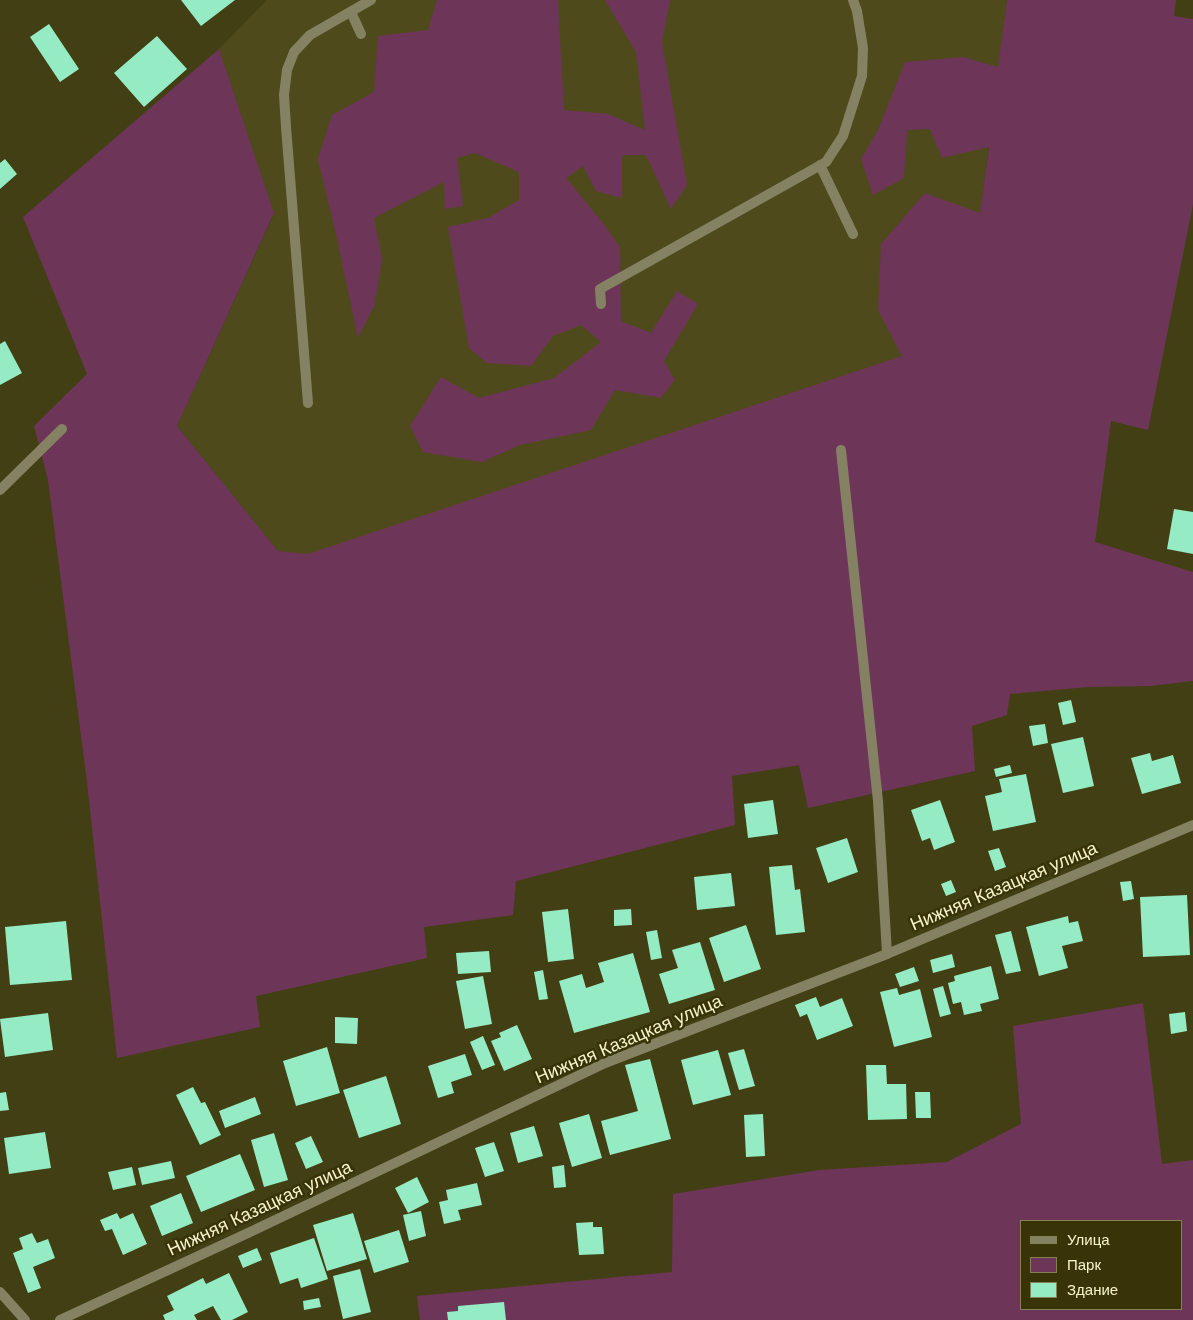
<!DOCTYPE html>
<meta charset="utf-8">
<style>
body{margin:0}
#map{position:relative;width:1193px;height:1320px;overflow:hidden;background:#433f14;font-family:Arial,sans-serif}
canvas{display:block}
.legend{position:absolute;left:1020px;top:1220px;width:162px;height:90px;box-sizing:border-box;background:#393408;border:1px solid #858157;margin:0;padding:6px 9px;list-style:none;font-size:15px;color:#f7f4cd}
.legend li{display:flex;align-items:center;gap:10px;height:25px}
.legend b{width:25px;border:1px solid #858157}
</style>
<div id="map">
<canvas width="1193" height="1320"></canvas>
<ul class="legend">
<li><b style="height:6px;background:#858263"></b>Улица</li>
<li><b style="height:14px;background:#6d3659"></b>Парк</li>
<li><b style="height:14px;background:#95ebc3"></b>Здание</li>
</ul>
</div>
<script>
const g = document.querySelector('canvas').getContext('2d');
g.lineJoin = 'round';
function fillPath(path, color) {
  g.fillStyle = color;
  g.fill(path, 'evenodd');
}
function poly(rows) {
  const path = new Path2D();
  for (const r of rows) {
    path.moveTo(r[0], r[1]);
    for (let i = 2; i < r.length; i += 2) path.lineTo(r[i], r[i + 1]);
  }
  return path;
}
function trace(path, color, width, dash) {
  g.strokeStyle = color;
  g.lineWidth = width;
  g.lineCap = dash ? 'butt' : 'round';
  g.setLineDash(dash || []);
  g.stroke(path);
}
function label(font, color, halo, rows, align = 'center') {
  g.font = font + ' Arial,sans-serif';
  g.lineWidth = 5;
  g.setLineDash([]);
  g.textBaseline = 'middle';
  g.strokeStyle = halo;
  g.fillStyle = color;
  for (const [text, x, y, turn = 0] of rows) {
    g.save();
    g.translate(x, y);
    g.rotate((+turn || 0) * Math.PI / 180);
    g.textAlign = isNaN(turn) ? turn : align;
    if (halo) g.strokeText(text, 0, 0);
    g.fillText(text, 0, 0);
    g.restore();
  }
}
fillPath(poly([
 [267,0,1007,0,965,335,308,555,278,551,177,426,274,214,219,49]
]), '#4f4a1b');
fillPath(poly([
 [437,0,558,0,564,110,608,114,645,130,636,52,605,0,670,0,662,42,687,185,671,209,646,155,622,155,622,198,596,191,583,166,566,178,603,223,620,247,621,321,651,333,677,291,698,304,664,361,675,380,661,398,615,390,591,430,520,445,482,462,423,452,410,426,441,377,479,398,554,378,601,342,581,325,553,336,531,366,487,363,469,348,448,227,488,218,519,200,519,172,475,153,457,158,463,206,445,209,444,182,374,218,382,258,375,304,358,338,336,234,318,159,332,115,374,92,378,36,428,30],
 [1007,0,1176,0,1174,16,1193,19,1193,204,1148,430,1111,421,1095,542,1193,572,1193,681,1150,686,1088,687,1010,694,1007,715,972,726,975,771,808,808,799,765,732,776,735,825,516,881,513,915,424,927,427,958,256,996,260,1027,117,1058,87,782,48,480,34,426,87,374,23,217,219,49,274,213,177,426,278,551,308,554,902,356,878,310,881,244,925,193,980,213,989,147,942,158,930,129,907,130,904,178,873,195,861,159,878,130,905,62,963,57,998,67],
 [1143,1003,1162,1164,1193,1160,1193,1320,420,1320,417,1296,672,1272,673,1194,819,1170,947,1162,1021,1124,1013,1026],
 [1022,1221,1182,1221,1182,1309,1022,1309]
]), '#6d3659');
fillPath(poly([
 [181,0,235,0,201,26],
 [49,24,79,69,60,82,30,37],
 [157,36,187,69,144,107,114,73],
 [5,159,17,174,0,189,0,163],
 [5,341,22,373,0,385,0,344],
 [1174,509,1193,512,1193,554,1167,549],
 [1071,700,1076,722,1063,725,1058,703],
 [1045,724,1048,743,1033,746,1029,726],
 [1083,737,1094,786,1063,793,1051,744],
 [1150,753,1152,761,1173,755,1181,783,1142,794,1131,758],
 [1010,765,1012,773,996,777,994,769],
 [1026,774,1036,822,993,831,985,796,1002,792,999,779],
 [773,800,778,834,748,838,744,804],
 [940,800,955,842,934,850,930,838,922,841,911,810],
 [847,838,858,872,828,883,816,848],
 [999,848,1006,867,995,871,988,851],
 [792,865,795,890,800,889,805,932,776,935,769,867],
 [731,873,735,906,697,910,694,877],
 [951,880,956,892,946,896,941,884],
 [1131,881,1134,899,1123,901,1120,882],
 [1187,895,1190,955,1143,957,1140,897],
 [568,909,574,959,548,962,542,912],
 [631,909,632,925,614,926,614,910],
 [1068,916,1069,923,1078,921,1083,941,1062,946,1068,968,1039,976,1026,927],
 [66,921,72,980,10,985,5,927],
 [746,925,761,969,724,982,709,938],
 [657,930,662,958,651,960,646,932],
 [1011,931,1021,971,1006,974,995,935],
 [700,942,715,990,669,1004,659,974,678,968,672,950],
 [489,951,491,972,458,974,456,953],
 [633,953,650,1012,574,1033,559,981,582,974,586,988,604,982,598,963],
 [952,954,955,967,933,973,930,960],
 [991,966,999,999,980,1004,982,1011,964,1015,961,1002,953,1004,948,983,955,981,954,976],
 [914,967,919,981,900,987,895,974],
 [543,970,548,999,539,1000,534,972],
 [483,976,492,1024,465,1029,456,981],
 [943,986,951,1014,940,1017,933,989],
 [897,988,899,995,920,989,932,1037,894,1047,880,992],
 [816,997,820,1007,842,998,853,1026,817,1040,807,1014,800,1017,795,1005],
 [1185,1012,1187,1031,1171,1034,1169,1014],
 [48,1013,53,1050,5,1057,0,1019],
 [335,1017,358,1018,357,1044,335,1043],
 [517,1025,532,1059,504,1071,491,1041,501,1037,499,1033],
 [483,1036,495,1065,482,1070,470,1042],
 [327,1047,340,1093,296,1106,283,1061],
 [744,1049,755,1086,739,1090,728,1053],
 [718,1050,731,1095,693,1105,681,1060],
 [465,1054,472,1075,451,1082,454,1093,438,1098,428,1066],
 [650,1059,671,1139,610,1155,601,1121,638,1111,625,1065],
 [866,1065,886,1065,887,1084,906,1084,907,1119,868,1120],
 [386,1076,401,1124,359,1138,343,1090],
 [193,1087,201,1103,205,1102,221,1135,200,1145,176,1095],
 [6,1092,9,1110,0,1111,0,1093],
 [915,1092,930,1092,931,1118,916,1118],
 [255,1097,261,1114,225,1128,219,1111],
 [589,1114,602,1158,572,1167,559,1123],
 [763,1114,765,1156,746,1157,744,1115],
 [534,1126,543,1156,518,1163,510,1133],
 [45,1132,51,1168,9,1174,4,1138],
 [274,1133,288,1180,264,1187,251,1140],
 [311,1136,323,1162,306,1169,295,1143],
 [494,1142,504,1171,485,1177,475,1148],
 [240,1154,255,1190,201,1212,186,1176],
 [171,1161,175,1178,142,1185,138,1168],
 [564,1165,566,1187,554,1188,552,1167],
 [132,1167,136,1185,113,1190,108,1172],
 [417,1177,429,1202,408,1213,395,1188],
 [477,1183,482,1205,458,1210,461,1220,444,1224,439,1202,448,1200,446,1190],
 [181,1193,193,1223,162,1236,150,1206],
 [421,1211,426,1236,409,1241,403,1215],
 [117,1213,120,1219,133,1213,147,1244,123,1255,112,1229,105,1231,100,1220],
 [353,1213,367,1259,327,1271,313,1225],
 [593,1222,593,1227,602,1227,604,1254,579,1255,576,1223],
 [399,1230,409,1262,374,1273,364,1241],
 [32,1233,37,1243,48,1239,55,1258,33,1267,41,1288,28,1293,13,1253,23,1249,19,1238],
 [314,1238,328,1279,301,1288,298,1278,280,1284,270,1253],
 [257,1248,262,1260,243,1268,238,1256],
 [360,1269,371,1312,343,1319,333,1276],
 [229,1273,248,1312,232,1320,221,1320,213,1306,194,1315,197,1320,165,1320,163,1315,174,1310,167,1296,203,1278,206,1284],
 [319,1298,321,1307,304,1310,303,1301],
 [504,1302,506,1320,448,1320,447,1312,458,1311,458,1306]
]), '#95ebc3');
trace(poly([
 [351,12,361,34],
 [820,165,853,234],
 [601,304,600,289,826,162,843,136,862,76,863,48,857,11,853,0],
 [308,403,286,127,284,95,287,70,294,52,310,35,371,0],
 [841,450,878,801,887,954],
 [0,490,62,429]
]), '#858263', 10);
trace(poly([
 [0,1292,25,1320],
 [60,1320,248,1233,605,1063,887,954,1193,825]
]), '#858263', 10);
label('18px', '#f7f4cd', '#393408', [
 ["Нижняя Казацкая улица",1004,887,-23],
 ["Нижняя Казацкая улица",629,1040,-23],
 ["Нижняя Казацкая улица",260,1209,-25]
]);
</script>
